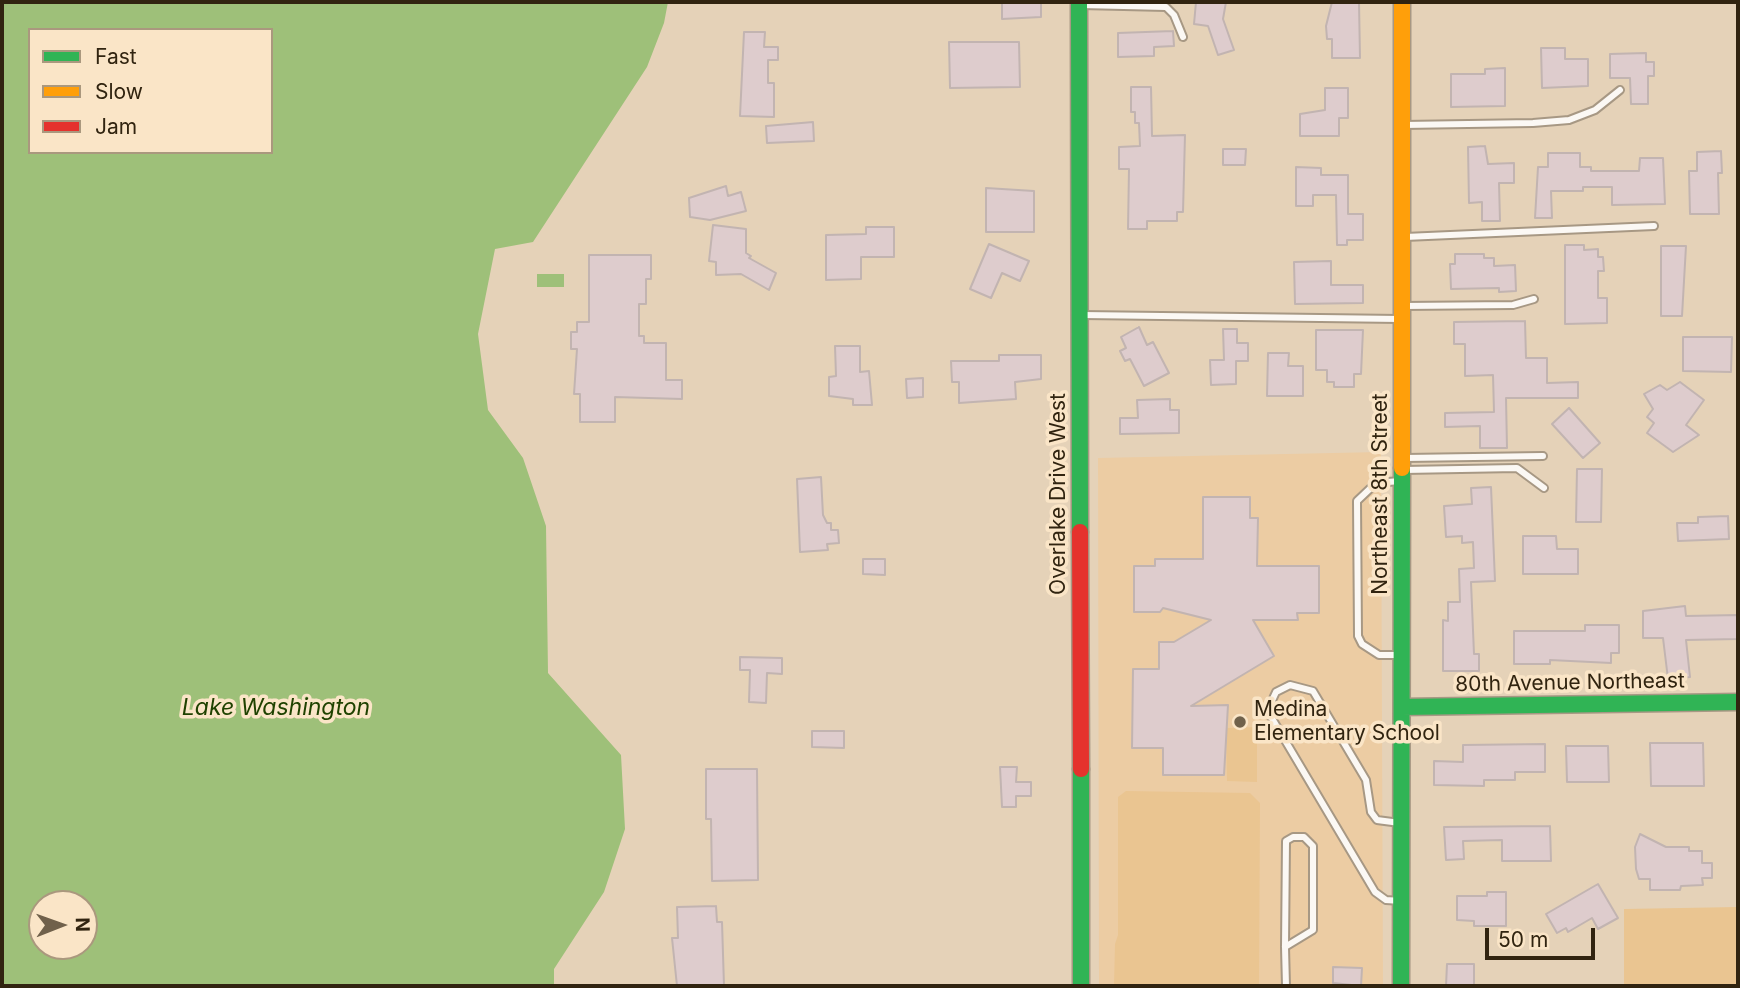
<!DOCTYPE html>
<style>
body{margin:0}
#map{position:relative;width:1740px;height:988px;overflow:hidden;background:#e5d2b8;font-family:Inter,sans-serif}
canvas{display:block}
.frame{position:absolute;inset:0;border:4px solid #312410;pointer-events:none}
.legend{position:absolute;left:28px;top:28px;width:245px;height:126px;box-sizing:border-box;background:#fae5c7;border:2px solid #aa987e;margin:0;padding:9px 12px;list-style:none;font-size:21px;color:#312410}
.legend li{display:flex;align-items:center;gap:14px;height:35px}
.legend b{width:35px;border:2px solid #aa987e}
.north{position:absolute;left:28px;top:890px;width:70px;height:70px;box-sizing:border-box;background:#fae5c7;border:2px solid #aa987e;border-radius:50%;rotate:89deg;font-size:19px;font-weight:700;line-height:28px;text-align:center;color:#312410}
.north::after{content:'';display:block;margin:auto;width:24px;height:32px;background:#70614b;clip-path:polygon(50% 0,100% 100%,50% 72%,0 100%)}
.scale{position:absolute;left:1485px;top:928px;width:110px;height:32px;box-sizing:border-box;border:4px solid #312410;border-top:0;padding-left:9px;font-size:21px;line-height:24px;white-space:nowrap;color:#312410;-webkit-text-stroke:5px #fae5c7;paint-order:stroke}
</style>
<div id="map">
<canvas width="1740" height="988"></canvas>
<div class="frame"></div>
<ul class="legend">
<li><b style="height:9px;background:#30b455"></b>Fast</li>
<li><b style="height:9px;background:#ff9f0a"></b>Slow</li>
<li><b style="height:9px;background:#e5322d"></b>Jam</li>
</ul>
<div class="north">N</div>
<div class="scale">50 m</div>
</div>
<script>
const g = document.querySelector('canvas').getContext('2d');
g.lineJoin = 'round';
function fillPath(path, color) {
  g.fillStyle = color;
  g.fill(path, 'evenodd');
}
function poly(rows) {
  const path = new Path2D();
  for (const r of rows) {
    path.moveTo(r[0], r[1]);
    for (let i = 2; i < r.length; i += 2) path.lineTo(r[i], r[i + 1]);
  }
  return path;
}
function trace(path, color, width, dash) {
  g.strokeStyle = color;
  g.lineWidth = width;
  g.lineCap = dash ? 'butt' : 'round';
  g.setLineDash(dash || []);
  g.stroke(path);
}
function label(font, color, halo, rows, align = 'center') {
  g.font = font + ' Inter,sans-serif';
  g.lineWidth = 7;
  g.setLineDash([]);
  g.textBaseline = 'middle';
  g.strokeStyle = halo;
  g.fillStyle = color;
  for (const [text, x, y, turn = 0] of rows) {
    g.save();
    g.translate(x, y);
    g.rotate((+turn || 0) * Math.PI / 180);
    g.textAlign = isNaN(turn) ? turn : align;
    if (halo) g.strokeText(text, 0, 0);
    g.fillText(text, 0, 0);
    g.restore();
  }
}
fillPath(poly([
 [1381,452,1383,986,1099,986,1098,458]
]), '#eccca3');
fillPath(poly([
 [1257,727,1257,782,1227,781,1226,728],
 [1126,791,1250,793,1260,803,1259,986,1114,986,1115,944,1118,935,1118,797],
 [1738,907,1738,986,1624,986,1624,909]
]), '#eac591');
fillPath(poly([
 [2,2,668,2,664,23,647,67,533,242,495,249,478,334,488,410,523,458,546,526,548,673,621,755,625,829,604,892,554,969,554,986,2,986],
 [30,30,271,30,271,152,30,152],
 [42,904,84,904,84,946,42,946],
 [537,274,564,274,564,287,537,287]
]), '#9ec079');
const building = poly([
 [1002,2,1041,2,1041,17,1002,19,1002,2],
 [1196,2,1226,2,1223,19,1234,50,1218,55,1208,26,1194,24,1196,2],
 [1332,2,1359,2,1360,58,1332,58,1332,39,1327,39,1326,26,1332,2],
 [1173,31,1174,46,1154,47,1154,56,1118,57,1118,33,1173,31],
 [744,32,765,32,764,47,778,47,778,60,768,60,768,83,774,83,774,117,740,116,744,32],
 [949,42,1019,42,1020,87,950,88,949,42],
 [1541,48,1565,48,1565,59,1588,59,1588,86,1542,88,1541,48],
 [1646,53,1646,62,1654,62,1654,76,1648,76,1648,104,1631,104,1630,78,1610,78,1610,54,1646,53],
 [1505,68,1505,106,1451,107,1451,74,1485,74,1485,69,1505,68],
 [1131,87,1151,87,1152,136,1185,135,1183,212,1177,212,1177,221,1147,221,1147,229,1128,229,1129,169,1119,169,1119,147,1140,146,1139,123,1135,123,1135,112,1131,112,1131,87],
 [1325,88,1348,88,1348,118,1339,118,1339,136,1300,136,1300,114,1325,110,1325,88],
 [813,122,814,141,767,143,766,126,813,122],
 [1485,146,1488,164,1514,163,1514,183,1499,183,1500,221,1482,221,1482,202,1469,203,1468,147,1485,146],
 [1223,149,1246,149,1245,165,1223,165,1223,149],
 [1721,151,1722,173,1718,173,1719,214,1690,214,1689,171,1697,171,1697,152,1721,151],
 [1548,153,1580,153,1580,167,1591,167,1591,171,1639,171,1640,158,1663,158,1665,204,1612,205,1612,187,1583,187,1583,191,1551,191,1552,218,1535,218,1538,167,1548,167,1548,153],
 [1296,167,1321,168,1321,175,1348,175,1348,214,1363,214,1363,240,1347,240,1347,245,1337,245,1336,195,1313,195,1313,206,1296,206,1296,167],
 [726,186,728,196,741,192,746,211,710,220,690,217,689,198,726,186],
 [986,188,1034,191,1034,232,986,232,986,188],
 [713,225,746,229,746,253,751,256,749,258,776,273,769,290,741,274,716,275,716,262,709,261,713,225],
 [866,227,894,227,894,257,861,257,861,279,826,280,826,235,866,234,866,227],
 [989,244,1029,261,1020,281,1002,273,991,298,970,289,989,244],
 [1565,245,1584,245,1584,250,1598,249,1598,257,1603,257,1604,271,1598,271,1598,298,1607,298,1607,323,1565,324,1565,245],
 [1661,246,1686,246,1682,316,1661,316,1661,246],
 [1455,254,1484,254,1484,258,1494,258,1494,266,1515,265,1516,291,1499,292,1499,288,1451,289,1450,264,1455,264,1455,254],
 [589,255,651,255,651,279,646,279,646,304,639,304,639,336,644,336,644,343,666,343,666,380,682,380,682,399,615,397,615,422,580,422,580,394,574,394,577,349,571,349,571,332,577,332,577,322,589,322,589,255],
 [1331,261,1331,285,1363,285,1363,303,1295,304,1294,262,1331,261],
 [1525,321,1526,358,1547,358,1547,383,1578,382,1578,398,1506,398,1507,448,1480,448,1480,426,1445,427,1445,413,1494,412,1493,375,1465,376,1465,344,1454,344,1454,322,1525,321],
 [1139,327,1147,345,1153,342,1169,373,1144,386,1130,359,1125,361,1120,351,1126,348,1121,337,1139,327],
 [1223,329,1237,329,1237,343,1248,343,1248,361,1236,361,1236,384,1211,385,1210,360,1224,360,1223,329],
 [1316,330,1363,330,1361,374,1354,374,1354,387,1334,387,1334,382,1327,382,1327,370,1316,370,1316,330],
 [1683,337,1732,337,1731,372,1683,371,1683,337],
 [835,346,860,346,860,372,869,371,872,405,853,405,853,399,829,396,829,377,836,376,835,346],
 [1268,353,1289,353,1288,366,1303,366,1303,396,1267,396,1268,353],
 [999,355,1041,355,1041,379,1015,382,1016,399,959,403,959,382,952,382,951,361,999,361,999,355],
 [923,378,923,397,907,398,906,379,923,378],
 [1680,382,1704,400,1686,425,1699,435,1673,452,1647,433,1654,423,1647,417,1653,409,1644,394,1660,385,1667,390,1680,382],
 [1170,399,1170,410,1179,410,1179,433,1120,434,1120,418,1138,418,1137,400,1170,399],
 [1569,408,1600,443,1583,458,1552,424,1569,408],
 [1577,469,1602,469,1601,522,1576,522,1577,469],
 [821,477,823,515,827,523,831,523,831,530,838,530,839,543,827,544,828,550,800,552,797,479,821,477],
 [1491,487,1495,581,1471,582,1474,654,1479,654,1479,671,1443,671,1443,620,1448,621,1448,602,1460,602,1459,569,1474,568,1473,542,1462,543,1462,536,1446,537,1444,506,1472,504,1471,488,1491,487],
 [1203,497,1250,497,1250,518,1258,518,1257,566,1319,566,1319,613,1297,613,1298,620,1253,620,1274,656,1191,706,1228,705,1224,775,1163,775,1163,748,1132,748,1133,669,1159,669,1159,642,1174,642,1211,620,1163,608,1160,612,1134,612,1134,566,1155,566,1155,559,1203,559,1203,497],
 [1728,516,1729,539,1678,541,1677,523,1698,523,1698,517,1728,516],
 [1523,536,1556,536,1557,549,1578,549,1578,574,1523,574,1523,536],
 [863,559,885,559,885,575,863,574,863,559],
 [1685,606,1686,616,1738,615,1738,639,1686,640,1690,677,1668,679,1663,638,1643,638,1643,611,1685,606],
 [1585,625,1619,625,1619,653,1611,653,1611,663,1550,660,1550,664,1514,664,1514,631,1585,631,1585,625],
 [740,657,782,658,782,674,767,673,766,703,749,702,750,670,740,670,740,657],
 [812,731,844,731,844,748,812,747,812,731],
 [1650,743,1703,743,1704,786,1651,786,1650,743],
 [1545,744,1545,772,1515,772,1515,780,1484,780,1484,786,1434,785,1434,761,1463,762,1463,745,1545,744],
 [1566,746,1608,746,1609,782,1567,782,1566,746],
 [1000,767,1017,767,1016,782,1031,782,1031,796,1016,796,1016,807,1002,807,1000,767],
 [706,769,757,769,758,880,712,881,711,819,706,819,706,769],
 [1550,826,1551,861,1502,861,1502,840,1463,841,1464,859,1446,860,1444,827,1550,826],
 [1640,834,1666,847,1689,847,1689,851,1702,851,1702,863,1712,863,1712,878,1702,878,1703,885,1681,886,1680,890,1650,890,1650,879,1639,879,1636,869,1635,847,1640,834],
 [1598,884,1618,918,1598,929,1592,918,1568,932,1566,928,1557,933,1546,914,1598,884],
 [1487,892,1506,892,1506,926,1474,926,1474,921,1457,920,1457,896,1487,896,1487,892],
 [716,906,717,922,722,922,724,986,677,986,672,938,678,938,677,907,716,906],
 [1447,964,1474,964,1474,986,1446,986,1447,964],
 [1333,967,1362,968,1361,986,1333,983,1333,967]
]);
fillPath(building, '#decccd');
trace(building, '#c2b4b1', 2);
const lane = poly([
 [1081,5,1166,7,1174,15,1183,37],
 [1403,125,1533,123,1569,120,1595,110,1620,90],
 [1405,237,1654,226],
 [1403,306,1513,305,1534,299],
 [1082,315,1400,319],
 [1405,458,1543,456],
 [1404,470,1517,468,1544,488],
 [1399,655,1379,655,1362,644,1358,636,1357,501,1376,483,1400,481],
 [1400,823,1377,820,1371,812,1366,780,1313,691,1290,685,1276,692,1269,707,1270,715,1375,892,1386,900,1401,901],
 [1285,947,1313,930,1313,846,1304,837,1293,837,1286,841,1285,947,1286,986]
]);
const fast = poly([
 [1079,2,1080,532],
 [1402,707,1738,702],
 [1081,769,1081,986],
 [1401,986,1402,468]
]);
const slow = poly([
 [1402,468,1402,2]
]);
const jam = poly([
 [1080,532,1081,769]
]);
trace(lane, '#a79884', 10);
trace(fast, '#a79884', 19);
trace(slow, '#a79884', 19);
trace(jam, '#a79884', 19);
trace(lane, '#fbf8f4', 6);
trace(fast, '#30b455', 16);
trace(slow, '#ff9f0a', 16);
trace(jam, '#e5322d', 16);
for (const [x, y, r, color] of [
 [1240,722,7,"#70614b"]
]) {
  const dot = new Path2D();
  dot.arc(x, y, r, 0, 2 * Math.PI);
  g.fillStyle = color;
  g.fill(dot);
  trace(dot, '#fae5c7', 2.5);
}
label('21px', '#312410', '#fae5c7', [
 ["Overlake Drive West",1059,494,-90],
 ["Northeast 8th Street",1381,494,-90],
 ["80th Avenue Northeast",1570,683,-1]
]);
label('21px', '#312410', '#fae5c7', [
 ["Medina",1254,710],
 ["Elementary School",1254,734]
], 'left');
label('italic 23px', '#1f4200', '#fae5c7', [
 ["Lake Washington",276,708]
]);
</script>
